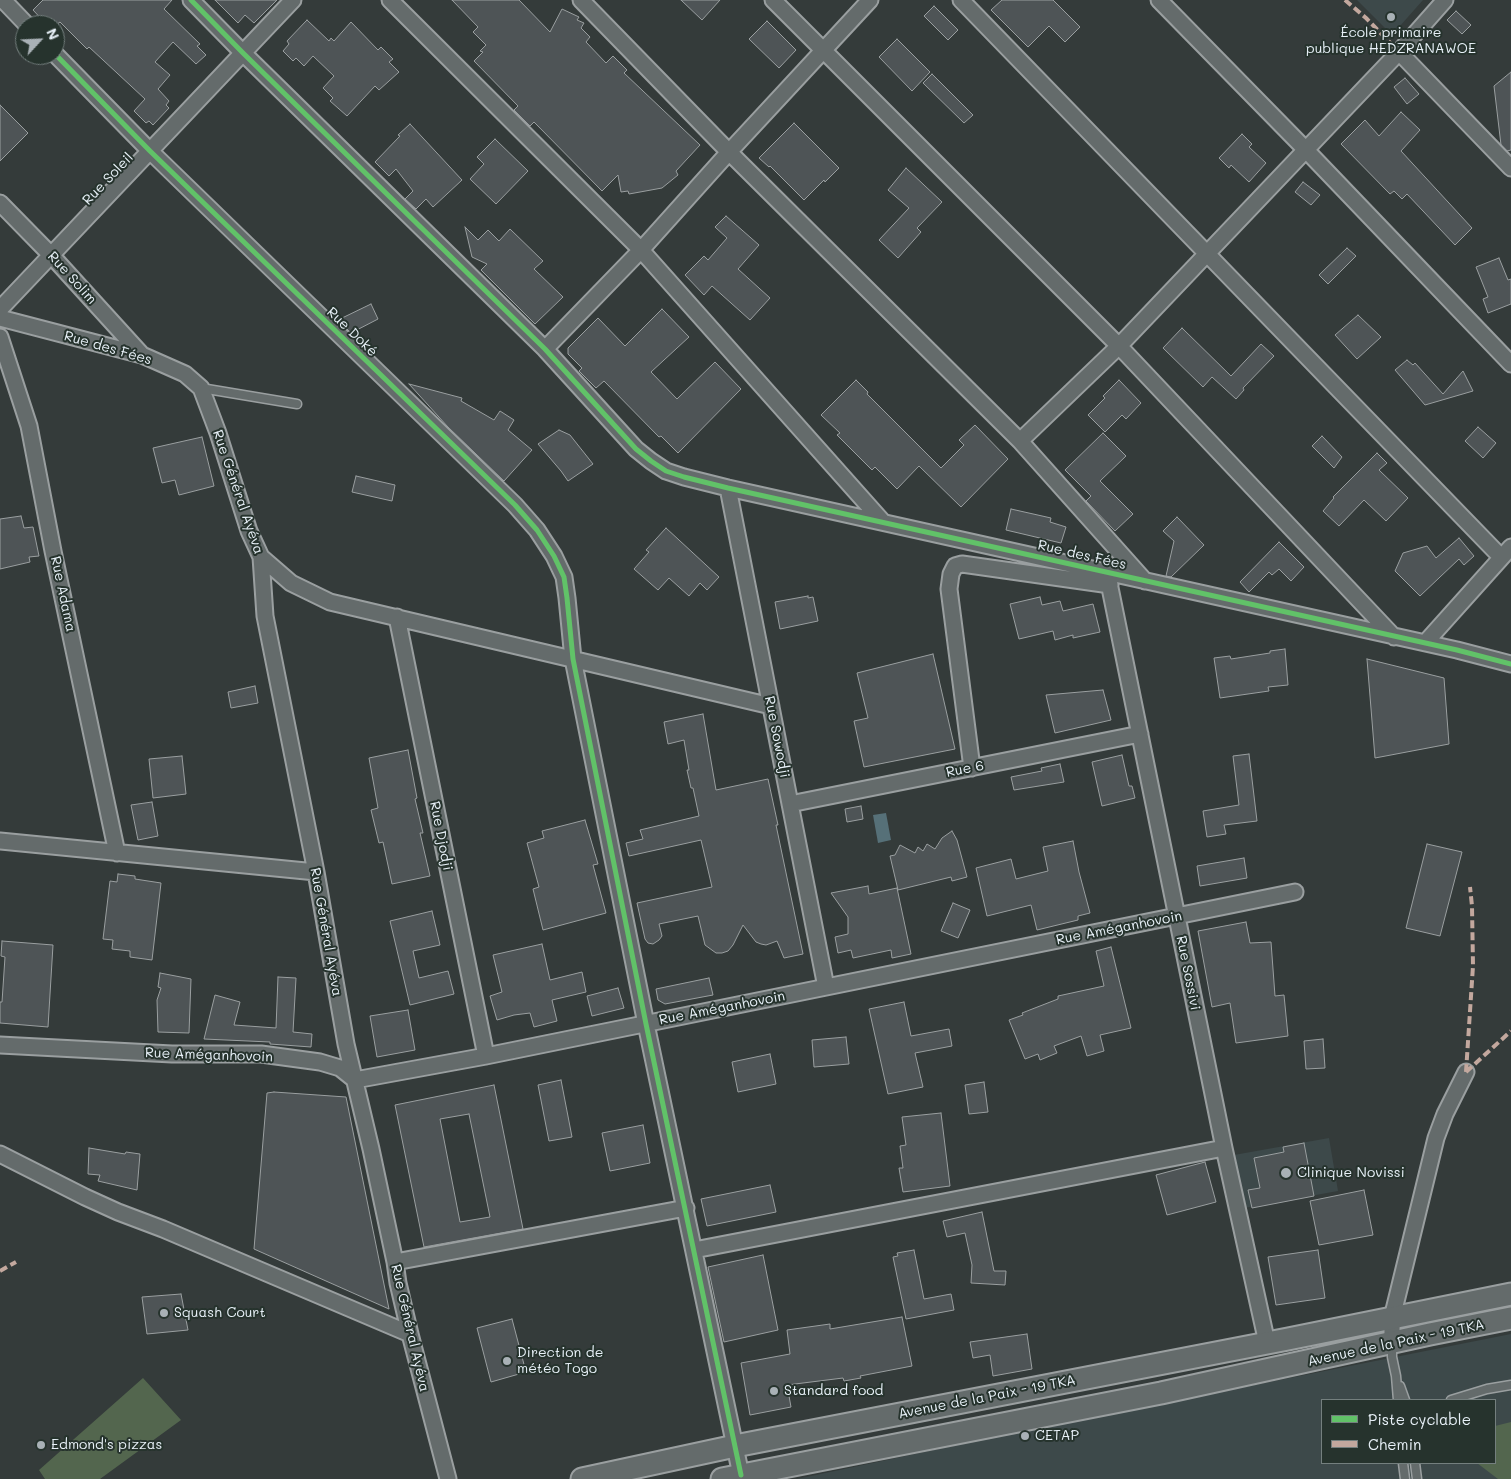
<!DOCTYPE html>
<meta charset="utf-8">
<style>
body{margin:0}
#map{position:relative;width:1511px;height:1479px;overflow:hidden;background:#343b3a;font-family:Mali,sans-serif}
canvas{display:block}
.legend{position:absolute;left:1321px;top:1399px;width:175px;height:65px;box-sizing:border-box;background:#26332d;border:1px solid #747f7e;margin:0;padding:6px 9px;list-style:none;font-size:15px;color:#e8f1f8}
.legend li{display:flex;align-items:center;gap:10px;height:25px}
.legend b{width:25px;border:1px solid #747f7e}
.north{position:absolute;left:15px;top:15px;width:50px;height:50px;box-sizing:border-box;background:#26332d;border:1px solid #747f7e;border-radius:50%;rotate:65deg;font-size:14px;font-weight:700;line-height:20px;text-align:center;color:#e8f1f8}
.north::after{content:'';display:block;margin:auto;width:18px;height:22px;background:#a9b1b6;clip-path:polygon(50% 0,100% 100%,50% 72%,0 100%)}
</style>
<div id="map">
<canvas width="1511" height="1479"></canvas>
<ul class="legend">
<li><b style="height:6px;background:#61c268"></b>Piste cyclable</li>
<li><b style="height:6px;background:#c3a89e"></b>Chemin</li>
</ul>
<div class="north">N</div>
</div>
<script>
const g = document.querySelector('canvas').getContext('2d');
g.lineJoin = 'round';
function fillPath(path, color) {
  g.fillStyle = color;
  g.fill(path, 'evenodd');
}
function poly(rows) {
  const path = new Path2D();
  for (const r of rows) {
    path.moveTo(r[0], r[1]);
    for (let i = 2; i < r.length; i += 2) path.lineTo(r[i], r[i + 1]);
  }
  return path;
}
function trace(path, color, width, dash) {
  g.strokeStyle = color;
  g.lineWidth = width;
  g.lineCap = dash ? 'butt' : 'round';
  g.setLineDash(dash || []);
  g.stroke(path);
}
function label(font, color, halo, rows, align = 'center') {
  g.font = font + ' Mali,sans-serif';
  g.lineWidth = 4;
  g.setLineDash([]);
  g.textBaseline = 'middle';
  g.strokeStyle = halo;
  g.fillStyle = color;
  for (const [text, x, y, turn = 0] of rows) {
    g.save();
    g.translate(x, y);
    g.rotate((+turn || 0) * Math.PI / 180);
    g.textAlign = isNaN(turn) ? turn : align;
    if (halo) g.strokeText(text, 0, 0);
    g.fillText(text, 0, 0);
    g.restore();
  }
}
fillPath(poly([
 [1357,0,1423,0,1392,35],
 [1329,1138,1338,1191,1244,1208,1234,1155],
 [1511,1334,1511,1479,797,1479,1033,1429],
 [1322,1400,1495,1400,1495,1463,1322,1463]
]), '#3d494a');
fillPath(poly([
 [143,1378,181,1420,100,1479,45,1479,39,1470],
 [1511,1422,1511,1479,1498,1479,1477,1463,1495,1463,1495,1426]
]), '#53664e');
fillPath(poly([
 [886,813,891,840,878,843,873,815]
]), '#567078');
const building = poly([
 [43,0,172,0,164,9,200,44,197,46,206,55,196,64,173,42,155,62,170,75,158,89,169,101,166,105,169,108,153,125,149,121,146,123,134,111,145,99,89,47,87,49,60,22,56,25,47,25,33,10,43,0],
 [215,0,277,0,254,23,245,15,238,23,215,0],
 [452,0,519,0,550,32,562,9,579,17,577,20,584,23,581,28,590,37,586,42,606,63,613,56,627,70,624,73,700,145,676,171,678,175,662,188,629,194,628,191,621,192,618,175,602,191,534,122,530,126,514,110,518,106,474,61,483,52,480,51,486,45,473,32,478,27,452,0],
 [681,0,720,0,702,20,681,0],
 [1002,0,1053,0,1080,27,1065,42,1049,26,1028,47,991,10,1002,0],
 [934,6,958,30,948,40,924,16,934,6],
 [1456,11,1471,25,1462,34,1447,20,1456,11],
 [307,20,329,41,331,38,334,41,351,22,378,50,381,47,393,59,389,62,399,72,379,90,375,86,347,116,330,101,333,98,323,88,334,76,313,56,304,66,296,58,293,61,283,51,289,44,287,41,307,20],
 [767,21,796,50,779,68,749,39,767,21],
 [897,39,930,72,912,91,879,57,897,39],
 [1511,72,1511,150,1507,151,1501,145,1494,86,1511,72],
 [932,74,973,115,964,123,923,83,932,74],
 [1405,78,1419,94,1407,104,1394,87,1405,78],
 [0,105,28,133,0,161,0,105],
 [1401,112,1420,130,1401,151,1472,228,1455,245,1407,194,1402,199,1394,191,1390,194,1341,144,1365,120,1379,136,1401,112],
 [794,123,839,168,825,182,824,180,804,200,770,166,769,167,759,158,794,123],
 [410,124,462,180,433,207,426,199,416,209,405,199,413,191,396,169,389,176,375,162,400,136,398,135,410,124],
 [1242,134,1252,144,1249,147,1266,163,1249,182,1231,165,1229,168,1219,158,1242,134],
 [495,139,528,171,496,204,470,179,484,164,477,157,495,139],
 [906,168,942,202,917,228,921,232,898,258,879,240,909,208,888,190,906,168],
 [1303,182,1320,195,1311,205,1295,192,1303,182],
 [726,216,759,245,738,269,770,298,750,320,712,286,704,295,685,275,704,256,708,260,727,238,715,227,726,216],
 [465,227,478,240,488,230,499,241,510,229,543,261,534,269,563,297,535,324,481,270,487,264,472,257,465,227],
 [1347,248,1356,256,1328,284,1319,275,1347,248],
 [1499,258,1508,280,1511,279,1511,304,1488,313,1483,299,1488,297,1476,267,1499,258],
 [371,304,378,319,351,333,338,320,371,304],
 [662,309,689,337,651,372,677,399,715,362,741,389,678,453,661,436,659,437,604,381,596,388,579,371,582,368,568,354,568,348,598,318,625,346,662,309],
 [1358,315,1381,337,1357,359,1335,335,1358,315],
 [1182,328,1231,376,1261,344,1274,356,1243,388,1244,390,1236,399,1212,377,1203,387,1163,348,1182,328],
 [1407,360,1413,365,1415,363,1443,394,1463,371,1473,391,1425,405,1395,370,1407,360],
 [856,380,868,392,867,394,941,468,964,445,959,440,975,425,1008,459,961,507,919,466,897,489,875,467,872,470,837,435,840,433,821,415,856,380],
 [1119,380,1141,403,1126,419,1122,415,1105,432,1088,415,1105,398,1103,396,1119,380],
 [409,384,462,398,461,401,494,420,500,411,514,420,508,430,532,450,504,481,448,427,409,384],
 [1478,427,1496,443,1483,458,1465,441,1478,427],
 [559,430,570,435,593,464,568,481,561,471,538,444,559,430],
 [1103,433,1126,456,1100,481,1133,514,1115,531,1086,501,1091,496,1065,470,1103,433],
 [1322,436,1342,457,1334,468,1312,446,1322,436],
 [202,437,214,486,179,495,175,480,162,483,153,448,202,437],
 [1377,453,1387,463,1379,470,1408,498,1386,521,1364,500,1339,526,1323,511,1334,498,1333,497,1377,453],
 [356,476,395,485,392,501,352,492,356,476],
 [1011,509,1051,518,1050,522,1066,527,1061,543,1006,530,1011,509],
 [21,516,24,528,33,527,39,556,29,557,30,562,0,569,0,519,21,516],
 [1177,517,1204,545,1171,577,1166,576,1174,541,1163,531,1177,517],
 [666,528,719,577,707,590,700,583,689,596,669,578,658,590,634,569,649,552,646,550,666,528],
 [1459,538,1474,556,1464,565,1459,559,1420,596,1395,571,1403,553,1427,546,1436,558,1459,538],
 [1279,542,1304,567,1291,581,1279,569,1272,575,1269,572,1249,592,1240,582,1279,542],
 [808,596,808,598,813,597,818,621,780,629,775,602,808,596],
 [1040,597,1042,605,1060,601,1063,611,1093,604,1100,632,1073,638,1073,635,1055,640,1053,631,1019,639,1010,604,1040,597],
 [1285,649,1288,685,1268,687,1269,691,1220,698,1214,658,1230,656,1231,659,1270,653,1270,651,1285,649],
 [933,654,955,749,864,767,854,721,868,718,857,673,933,654],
 [1367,659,1444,678,1449,744,1375,758,1367,659],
 [255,686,258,703,231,708,228,692,255,686],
 [1103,690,1111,720,1055,733,1046,695,1103,690],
 [703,714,716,790,768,779,778,825,776,825,803,954,784,958,777,941,766,945,761,944,756,942,743,925,733,945,728,951,722,953,716,953,705,945,698,916,659,924,662,936,659,940,653,944,648,943,645,939,637,903,712,887,701,840,629,856,626,843,643,839,640,830,699,816,693,788,691,788,687,770,689,770,684,740,668,744,664,722,703,714],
 [408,750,417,798,415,799,423,833,420,833,430,876,392,884,383,842,379,843,371,810,378,808,369,758,408,750],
 [1249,754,1257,821,1224,825,1226,834,1207,837,1203,811,1239,805,1233,756,1249,754],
 [1122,755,1129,786,1132,786,1135,798,1102,806,1092,762,1122,755],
 [182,756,186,794,153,798,149,759,182,756],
 [1060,764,1064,782,1014,790,1011,777,1042,771,1041,768,1060,764],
 [152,802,158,836,138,840,131,805,152,802],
 [861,806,863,819,847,822,845,809,861,806],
 [585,820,598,864,593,865,606,913,543,930,533,889,539,887,527,843,544,838,542,831,585,820],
 [952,831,957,840,967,877,952,881,951,877,898,890,890,856,895,855,900,845,915,853,918,847,923,851,927,844,935,849,942,838,952,831],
 [1073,841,1079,872,1090,913,1078,916,1078,920,1037,930,1031,905,987,916,976,868,1011,859,1016,879,1048,871,1043,847,1073,841],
 [1427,844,1462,852,1440,936,1406,928,1427,844],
 [1244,858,1247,878,1200,886,1197,866,1244,858],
 [118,874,135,876,135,879,161,883,152,960,130,957,130,951,112,949,113,940,103,939,110,881,117,882,118,874],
 [868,886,869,894,897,888,911,954,892,958,891,950,853,958,851,950,838,953,835,937,848,934,848,917,831,893,868,886],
 [953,903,970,910,958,938,941,931,953,903],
 [432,911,440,945,413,951,419,978,448,971,454,994,410,1005,390,921,432,911],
 [1246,922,1250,943,1271,942,1275,996,1284,995,1288,1036,1236,1043,1230,1003,1212,1007,1198,931,1246,922],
 [2,941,53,945,48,1027,0,1023,0,1002,2,1002,5,957,1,956,2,941],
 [542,944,550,980,582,972,586,992,552,1000,557,1021,534,1027,530,1013,514,1015,497,1020,490,996,502,992,493,955,542,944],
 [1111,947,1131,1028,1100,1035,1104,1051,1087,1056,1081,1036,1054,1046,1057,1053,1040,1060,1038,1054,1025,1059,1009,1020,1023,1015,1022,1013,1058,999,1058,996,1104,986,1096,951,1111,947],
 [160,973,191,979,189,1033,158,1032,157,1000,161,988,158,987,160,973],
 [278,977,296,978,293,1032,312,1034,311,1047,270,1044,270,1042,204,1039,215,995,240,1002,234,1025,276,1028,278,977],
 [709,978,713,995,665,1004,658,1000,656,989,709,978],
 [618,988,624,1008,592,1016,587,996,618,988],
 [904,1002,911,1036,949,1029,952,1046,915,1053,923,1087,888,1094,869,1009,904,1002],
 [408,1010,415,1050,377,1057,370,1016,408,1010],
 [846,1037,849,1064,814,1067,812,1040,846,1037],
 [1323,1039,1325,1068,1306,1069,1304,1041,1323,1039],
 [770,1054,776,1084,738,1092,732,1062,770,1054],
 [561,1080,572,1137,549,1141,538,1085,561,1080],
 [984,1082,988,1112,969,1114,965,1085,984,1082],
 [494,1085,523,1229,424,1247,395,1105,494,1085],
 [469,1114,490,1217,460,1222,440,1119,469,1114],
 [274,1092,346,1097,389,1309,254,1249,267,1093,274,1092],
 [941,1113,950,1186,903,1192,899,1168,903,1168,900,1146,906,1145,902,1117,941,1113],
 [643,1125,650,1163,610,1171,602,1133,643,1125],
 [1304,1143,1314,1196,1252,1208,1248,1190,1260,1188,1254,1158,1284,1152,1283,1147,1304,1143],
 [89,1148,125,1154,126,1152,140,1154,137,1190,98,1181,100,1175,88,1174,89,1148],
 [1205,1162,1216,1202,1167,1215,1156,1175,1205,1162],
 [770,1185,776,1212,707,1226,701,1199,770,1185],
 [1364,1190,1373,1235,1319,1245,1310,1201,1364,1190],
 [982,1212,994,1271,1006,1271,1005,1285,971,1283,972,1265,965,1233,947,1237,943,1221,982,1212],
 [914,1250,924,1299,951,1294,954,1310,906,1319,893,1257,898,1256,897,1253,914,1250],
 [1318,1250,1325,1298,1276,1305,1268,1257,1318,1250],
 [763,1255,778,1330,724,1342,708,1267,763,1255],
 [181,1294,188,1330,147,1334,142,1297,181,1294],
 [902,1317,912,1366,860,1376,861,1378,844,1381,843,1378,787,1385,791,1407,750,1415,741,1363,790,1354,787,1330,830,1324,830,1329,902,1317],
 [512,1319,526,1372,491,1382,477,1328,512,1319],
 [1027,1334,1032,1369,993,1376,990,1355,973,1358,970,1342,1027,1334]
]);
fillPath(building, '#4e5456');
trace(building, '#9a9fa0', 1);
const lane = poly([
 [201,388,297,404],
 [1392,1343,1392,1357,1396,1376,1398,1400],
 [1400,1386,1405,1400],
 [1451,1400,1487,1389,1511,1385],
 [1403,1463,1405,1479],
 [1415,1463,1417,1479]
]);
const street = poly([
 [3,0,27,25],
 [191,0,243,53,545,349,636,449,651,461,666,471,684,477,728,488,1457,650,1511,664],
 [390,0,641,250,883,522],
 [581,0,729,152,1020,441,1145,581],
 [773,0,1119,346,1394,637],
 [961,0,1501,557],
 [1159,0,1306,150,1511,364],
 [1399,52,1511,168],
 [55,54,150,151,515,505,537,530,554,556,564,577,567,598,573,659,646,1024,741,1475],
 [0,203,51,255,142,355],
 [0,309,293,0],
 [0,318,142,355,185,374,201,388,218,433,249,531,261,557,265,616,316,872,346,1044,371,1149,395,1262,398,1283,410,1334,448,1479],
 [0,337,29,426,53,551,117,853],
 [545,349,641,250,729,152,870,0],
 [1020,441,1119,346,1399,52,1445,0],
 [728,488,826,987],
 [261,557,291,583,330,602,771,706],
 [1107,573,1224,1148,1267,1343],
 [397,617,486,1056],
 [1425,643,1511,547],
 [972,768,949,589,951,574,955,566,962,564,1110,585],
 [790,804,1140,734],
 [0,841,316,872],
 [0,1045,172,1054,261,1054,320,1062,340,1068,355,1080,486,1056,1295,892],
 [0,1154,85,1197,118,1212,163,1229,410,1334],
 [694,1250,1224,1148],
 [395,1262,686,1208],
 [1392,1343,1392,1318,1436,1138,1445,1114,1466,1072]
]);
const secondary = poly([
 [582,1479,735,1446,1288,1339,1511,1294],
 [722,1479,1161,1393,1430,1334,1511,1318]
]);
trace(lane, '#9a9fa0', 11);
trace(street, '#9a9fa0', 19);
trace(secondary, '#9a9fa0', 25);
trace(lane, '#646b6b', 8);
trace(street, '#646b6b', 15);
trace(secondary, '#646b6b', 21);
trace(poly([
 [1345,0,1366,18,1399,52],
 [1466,1072,1473,966,1472,906,1470,887],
 [1466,1072,1511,1031],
 [0,1271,16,1262]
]), '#c3a89e', 4, [8, 4]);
trace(poly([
 [191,0,243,53,545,349,636,449,651,461,666,471,684,477,728,488,1457,650,1511,664],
 [55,54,150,151,515,505,537,530,554,556,564,577,567,598,573,659,646,1024,741,1475]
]), '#61c268', 5);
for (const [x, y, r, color] of [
 [1391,17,5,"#a9b1b6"],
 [1286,1173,6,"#a9b1b6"],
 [164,1313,5,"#a9b1b6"],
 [507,1361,5,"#a9b1b6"],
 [774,1391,5,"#a9b1b6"],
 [1025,1436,5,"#a9b1b6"],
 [41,1445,5,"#a9b1b6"]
]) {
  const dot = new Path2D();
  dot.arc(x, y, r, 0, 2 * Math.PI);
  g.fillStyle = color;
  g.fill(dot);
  trace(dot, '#26332d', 2);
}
label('14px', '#e8f1f8', '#26332d', [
 ["École primaire",1391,33,"center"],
 ["publique HEDZRANAWOE",1391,49,"center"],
 ["Clinique Novissi",1297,1173],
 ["Squash Court",174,1313],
 ["Direction de",517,1353],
 ["météo Togo",517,1369],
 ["Standard food",784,1391],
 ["CETAP",1035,1436],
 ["Edmond's pizzas",51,1445]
], 'left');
label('14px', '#e8f1f8', '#26332d', [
 ["Rue Soleil",108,179,-46],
 ["Rue Solim",72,278,48],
 ["Rue Doké",352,332,44],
 ["Rue des Fées",108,348,16],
 ["Rue Général Ayéva",238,492,71],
 ["Rue des Fées",1082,555,13],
 ["Rue Adama",63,594,78],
 ["Rue Sowodji",777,737,79],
 ["Rue 6",965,769,-11],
 ["Rue Djodji",441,836,79],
 ["Rue Améganhovoin",1119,928,-11],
 ["Rue Général Ayéva",326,932,80],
 ["Rue Sossivi",1188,973,79],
 ["Rue Améganhovoin",722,1008,-11],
 ["Rue Améganhovoin",209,1055,2],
 ["Rue Général Ayéva",410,1328,77],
 ["Avenue de la Paix - 19 TKA",1396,1343,-12],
 ["Avenue de la Paix - 19 TKA",987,1397,-11]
]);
</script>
